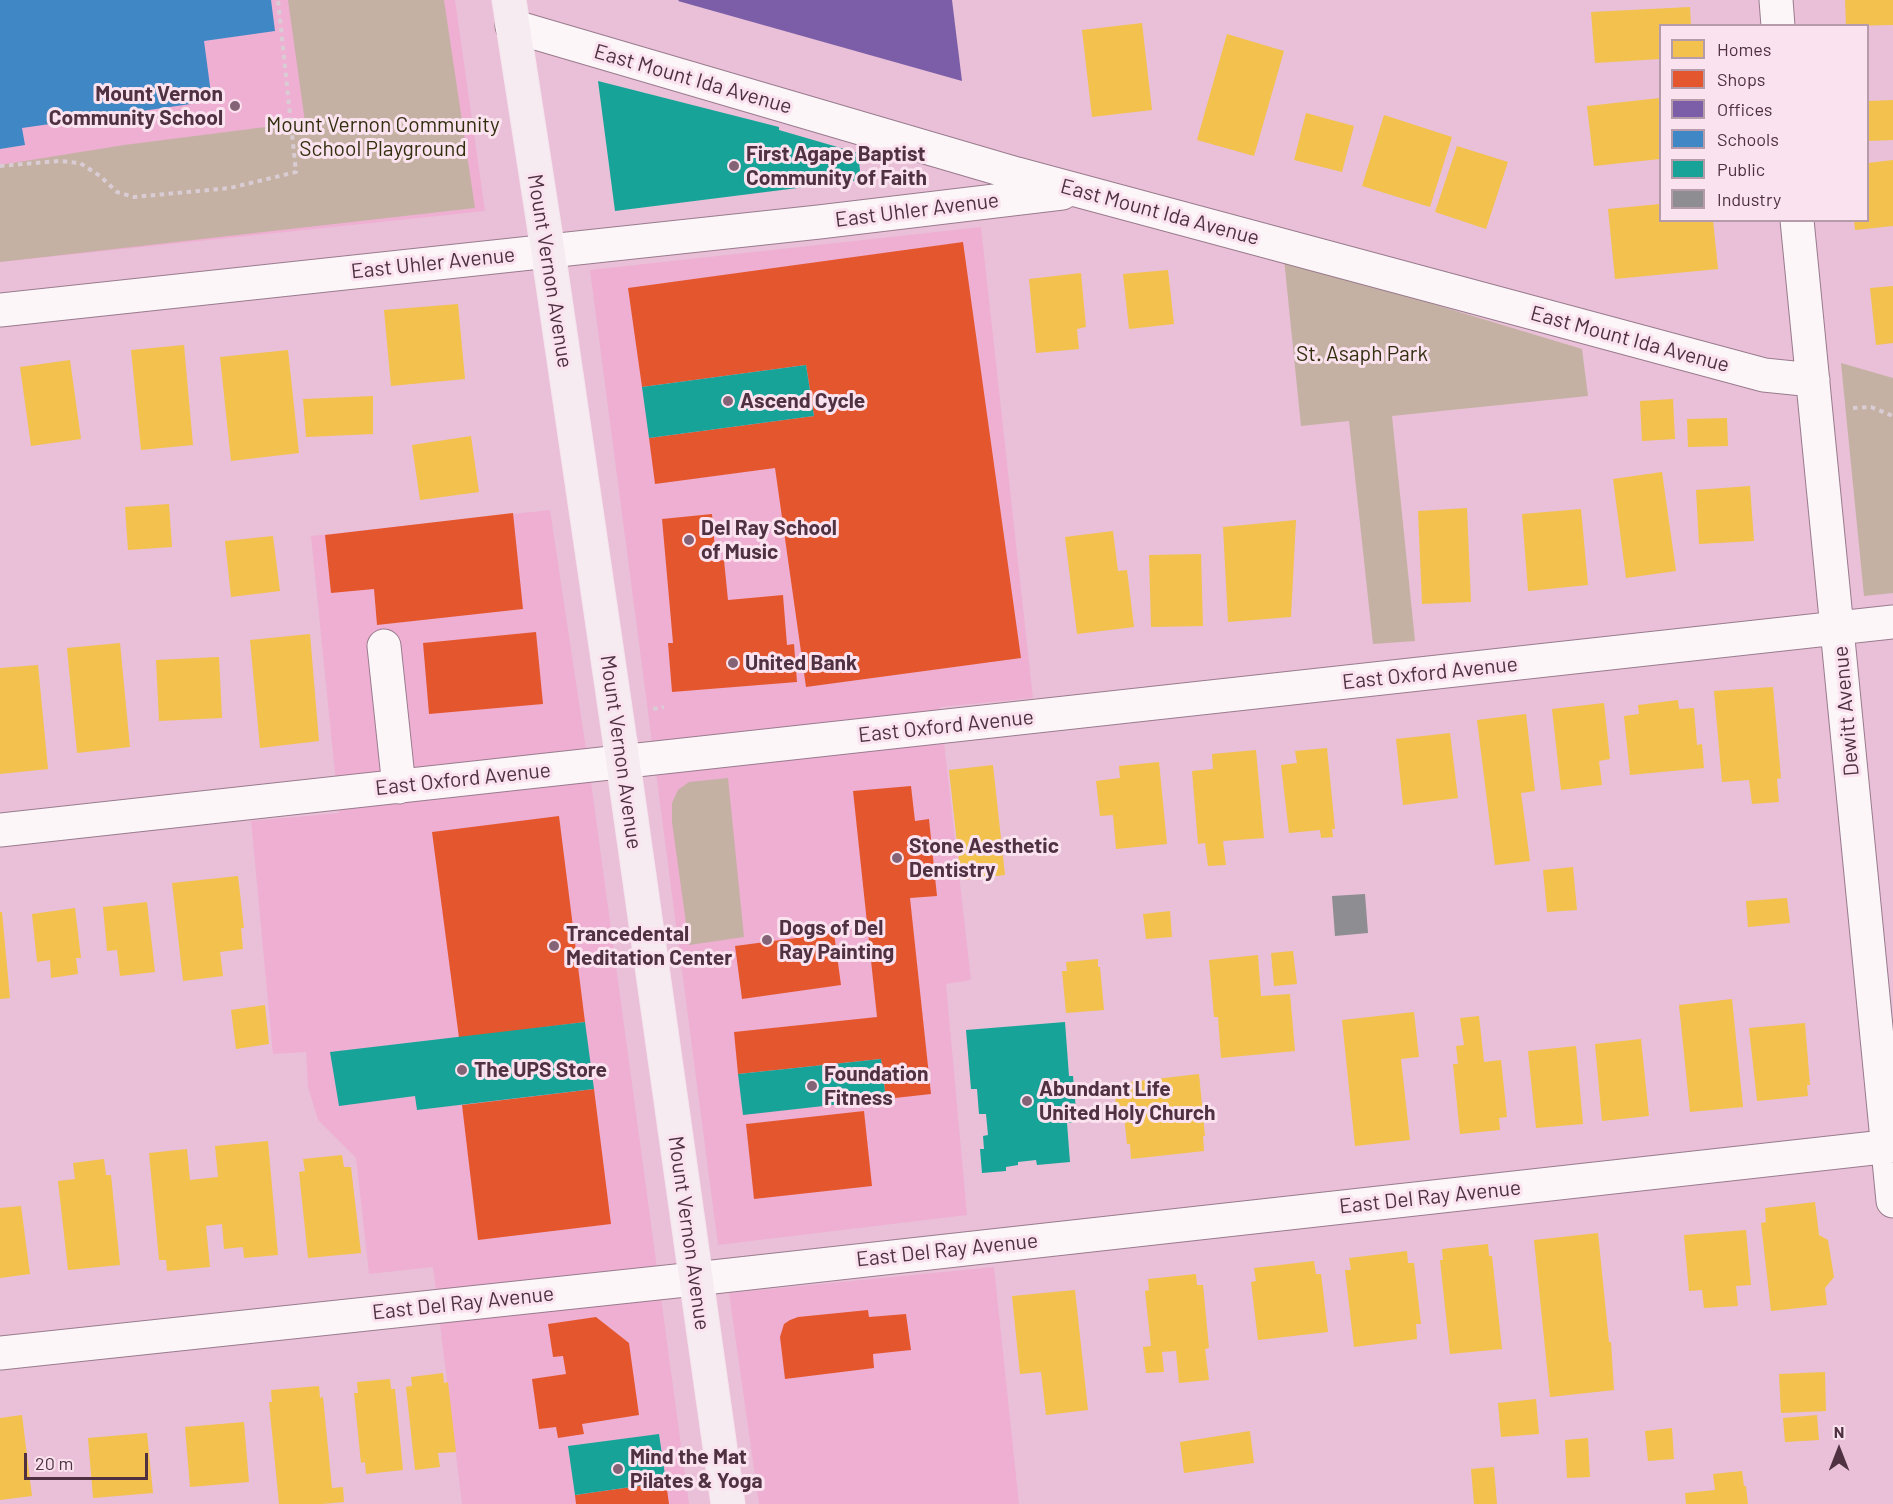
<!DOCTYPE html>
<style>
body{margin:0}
#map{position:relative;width:1893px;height:1504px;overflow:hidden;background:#e9c0d7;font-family:Barlow,sans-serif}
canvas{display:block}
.legend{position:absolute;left:1659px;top:24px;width:210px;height:198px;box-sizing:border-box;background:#fae3ef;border:2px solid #b69caa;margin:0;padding:8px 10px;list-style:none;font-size:18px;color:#4f3142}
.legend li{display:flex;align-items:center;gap:12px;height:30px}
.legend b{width:30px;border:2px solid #b69caa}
.north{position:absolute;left:1809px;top:1420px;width:60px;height:60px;-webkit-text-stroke:4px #fae3ef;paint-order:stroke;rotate:0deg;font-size:16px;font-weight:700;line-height:24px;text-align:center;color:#4f3142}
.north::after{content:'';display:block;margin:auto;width:21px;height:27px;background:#4f3142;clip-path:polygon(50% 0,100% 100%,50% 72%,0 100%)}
.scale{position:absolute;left:24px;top:1453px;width:124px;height:27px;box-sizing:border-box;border:3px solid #4f3142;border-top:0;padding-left:8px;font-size:18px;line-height:21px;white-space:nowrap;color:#4f3142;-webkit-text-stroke:4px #fae3ef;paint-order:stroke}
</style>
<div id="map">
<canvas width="1893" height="1504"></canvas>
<ul class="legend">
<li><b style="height:16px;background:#f2c14e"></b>Homes</li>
<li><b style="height:16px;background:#e4572e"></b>Shops</li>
<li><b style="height:16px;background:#7b5ea7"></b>Offices</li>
<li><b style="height:16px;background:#3f88c5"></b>Schools</li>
<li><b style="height:16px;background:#17a398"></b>Public</li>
<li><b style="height:16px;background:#8d8d92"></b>Industry</li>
</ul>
<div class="north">N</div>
<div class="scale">20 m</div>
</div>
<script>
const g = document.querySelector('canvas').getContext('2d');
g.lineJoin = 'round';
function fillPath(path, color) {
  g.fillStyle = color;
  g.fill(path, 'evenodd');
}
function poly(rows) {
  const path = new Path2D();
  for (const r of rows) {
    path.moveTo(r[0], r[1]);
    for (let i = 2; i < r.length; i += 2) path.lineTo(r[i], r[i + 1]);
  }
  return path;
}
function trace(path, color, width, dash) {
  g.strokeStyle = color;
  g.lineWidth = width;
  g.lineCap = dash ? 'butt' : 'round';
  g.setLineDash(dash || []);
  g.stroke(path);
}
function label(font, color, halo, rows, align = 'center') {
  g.font = font + ' Barlow,sans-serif';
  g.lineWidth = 6;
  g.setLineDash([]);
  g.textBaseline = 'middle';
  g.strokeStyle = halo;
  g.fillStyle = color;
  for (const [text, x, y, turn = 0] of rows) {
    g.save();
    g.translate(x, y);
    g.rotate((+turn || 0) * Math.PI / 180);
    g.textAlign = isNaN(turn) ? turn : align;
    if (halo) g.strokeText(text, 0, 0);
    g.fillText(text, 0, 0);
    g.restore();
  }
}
fillPath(poly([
 [0,0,455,0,485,211,0,262],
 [981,227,1033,698,940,707,971,980,946,984,967,1215,718,1245,590,270],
 [550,510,592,789,689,1504,462,1504,433,1267,369,1274,356,1158,318,1120,308,1087,306,1052,273,1054,251,821,339,813,311,536],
 [994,1267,1019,1504,759,1504,729,1293]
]), '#eeafd3');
fillPath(poly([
 [288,0,444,0,475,208,0,262,0,165,124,145,305,122],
 [1284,259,1582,349,1588,396,1392,416,1415,641,1373,644,1349,421,1301,426],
 [1841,363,1893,378,1893,593,1864,596],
 [728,778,744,937,689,945,672,822,672,803,678,790,689,782]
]), '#c5b1a3');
fillPath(poly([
 [1845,0,1893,0,1893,25,1846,26],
 [1690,7,1691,26,1660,26,1660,59,1595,63,1591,12],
 [1142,23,1152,110,1092,117,1082,30],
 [1227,34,1284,51,1254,156,1197,140],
 [1660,98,1660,159,1594,166,1587,106],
 [1893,100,1893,140,1868,141,1868,101],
 [1306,113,1354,126,1342,172,1294,160],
 [1384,115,1452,137,1430,207,1362,186],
 [1457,146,1508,162,1486,229,1435,212],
 [1893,160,1893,226,1855,230,1854,220,1868,220,1868,163],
 [1660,204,1660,220,1713,220,1718,269,1615,279,1608,209],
 [1168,270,1174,324,1129,329,1123,274],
 [1081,273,1086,327,1077,329,1079,349,1036,353,1029,279],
 [1893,286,1893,343,1876,345,1870,288],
 [458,304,465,379,391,386,384,310],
 [184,345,193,445,141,450,131,350],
 [288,350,299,453,231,461,220,357],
 [70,360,81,439,31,446,20,367],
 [373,396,373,434,306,437,303,399],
 [1673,399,1675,439,1642,441,1640,401],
 [1727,418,1728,446,1688,447,1687,419],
 [471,436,479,492,420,500,412,445],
 [1662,472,1676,571,1626,578,1613,479],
 [1750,486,1754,541,1699,544,1696,490],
 [169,504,172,547,128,550,125,507],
 [1467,508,1471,602,1422,604,1418,511],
 [1581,509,1588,585,1528,591,1522,514],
 [1296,520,1291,617,1228,622,1223,527],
 [1113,531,1118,571,1127,570,1134,627,1077,634,1065,537],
 [273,536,280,591,231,597,225,541],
 [1201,554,1203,626,1151,627,1149,555],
 [310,634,319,741,260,748,250,640],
 [120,643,130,747,77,753,67,648],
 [219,657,222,718,159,721,156,660],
 [38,665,48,769,0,774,0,668],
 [1773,687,1781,778,1777,779,1779,802,1752,804,1749,780,1722,782,1714,691],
 [1678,700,1679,709,1694,708,1697,745,1702,744,1704,768,1630,775,1624,716,1639,714,1638,705],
 [1604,703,1610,759,1599,761,1602,785,1561,790,1552,709],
 [1526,714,1535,791,1521,793,1530,861,1495,865,1477,720],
 [1450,733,1458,798,1403,805,1396,739],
 [1327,748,1335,829,1332,829,1333,837,1321,838,1320,830,1289,833,1281,765,1297,763,1295,751],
 [1256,750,1264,838,1223,841,1226,865,1208,866,1205,843,1198,844,1192,771,1213,769,1212,754],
 [1159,762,1167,844,1116,849,1113,815,1100,816,1096,781,1120,778,1119,766],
 [993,765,1005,875,961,880,949,770],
 [1573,867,1577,910,1547,912,1543,870],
 [238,876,244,928,241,928,243,949,220,952,223,976,183,981,172,883],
 [1787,898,1790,923,1748,927,1746,901],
 [147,902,155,972,120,976,117,950,107,951,103,907],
 [75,908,81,958,76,958,78,974,51,978,50,960,37,962,32,914],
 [1170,911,1172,937,1146,939,1143,914],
 [0,912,2,912,10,998,0,999],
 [1293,951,1297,984,1274,986,1271,953],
 [1258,955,1261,996,1290,994,1295,1051,1221,1058,1218,1017,1214,1017,1209,960],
 [1098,959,1098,967,1100,967,1104,1010,1066,1013,1062,971,1067,971,1066,962],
 [1732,999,1743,1107,1690,1112,1679,1005],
 [265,1005,269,1044,236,1049,231,1010],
 [1414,1012,1419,1057,1401,1059,1410,1140,1355,1146,1342,1020],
 [1479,1016,1484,1062,1501,1060,1507,1117,1499,1118,1500,1130,1460,1134,1453,1064,1458,1064,1456,1046,1464,1045,1460,1018],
 [1805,1023,1810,1085,1807,1085,1808,1096,1757,1101,1749,1028],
 [1641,1039,1649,1116,1602,1121,1595,1044],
 [1576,1046,1583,1124,1536,1128,1528,1051],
 [1199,1074,1205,1136,1203,1136,1204,1151,1131,1159,1130,1144,1127,1144,1123,1106,1116,1107,1115,1091,1121,1090,1121,1083],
 [268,1141,278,1255,244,1258,243,1247,224,1249,222,1224,206,1226,210,1267,167,1271,166,1260,159,1260,149,1153,187,1149,190,1180,218,1177,215,1146],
 [342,1155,344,1167,351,1167,361,1253,308,1258,299,1172,305,1171,303,1159],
 [104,1159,106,1175,111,1175,120,1265,68,1270,58,1181,75,1179,73,1163],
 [1815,1202,1819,1235,1828,1240,1834,1277,1825,1288,1827,1305,1771,1311,1761,1223,1766,1222,1765,1208],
 [21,1206,30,1274,0,1278,0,1208],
 [1746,1230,1751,1285,1736,1286,1738,1306,1704,1308,1702,1290,1689,1291,1684,1235],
 [1598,1233,1609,1342,1611,1342,1614,1390,1550,1397,1534,1240],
 [1488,1244,1489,1256,1492,1256,1502,1349,1450,1354,1440,1260,1443,1260,1442,1249],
 [1407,1251,1408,1263,1414,1263,1421,1324,1416,1324,1417,1339,1354,1347,1345,1270,1351,1270,1349,1258],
 [1314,1261,1316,1274,1321,1274,1328,1332,1258,1340,1251,1282,1256,1281,1254,1268],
 [1196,1274,1197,1285,1203,1285,1209,1348,1205,1349,1209,1380,1179,1383,1176,1351,1162,1352,1164,1372,1146,1373,1143,1347,1151,1346,1145,1291,1149,1290,1148,1279],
 [1075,1290,1088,1410,1046,1415,1041,1372,1020,1374,1012,1296],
 [1825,1372,1826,1411,1781,1413,1779,1374],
 [443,1373,444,1383,448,1382,456,1452,438,1453,440,1467,415,1470,406,1387,412,1386,411,1377],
 [390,1379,391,1389,395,1389,403,1470,366,1474,365,1462,361,1463,354,1393,358,1393,357,1382],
 [319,1386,320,1398,323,1397,332,1488,343,1487,344,1502,322,1504,279,1504,269,1402,272,1402,271,1390],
 [1536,1399,1539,1434,1501,1437,1498,1403],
 [22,1415,32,1496,0,1500,0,1418],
 [1817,1415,1819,1440,1785,1442,1783,1418],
 [244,1422,249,1482,190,1487,185,1427],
 [1672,1428,1674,1459,1648,1461,1645,1431],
 [1250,1431,1254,1463,1184,1473,1180,1442],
 [147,1433,153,1493,93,1498,88,1438],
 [1588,1438,1590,1477,1567,1478,1565,1440],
 [1494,1467,1497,1504,1474,1504,1471,1469],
 [1742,1471,1744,1486,1746,1486,1748,1504,1686,1504,1685,1493,1715,1490,1713,1474]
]), '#f2c14e');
fillPath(poly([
 [963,242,1021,658,806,687,775,468,655,484,649,438,814,416,806,365,642,387,628,288],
 [513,513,523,609,377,625,374,589,331,593,325,535],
 [712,514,716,561,724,560,728,600,783,595,787,645,794,644,797,682,672,692,668,643,673,643,662,519],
 [536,632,543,704,429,714,423,643],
 [911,786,915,821,929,819,937,896,910,898,931,1094,886,1099,881,1059,738,1074,734,1032,877,1017,853,791],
 [559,816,585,1022,459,1038,432,832],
 [834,933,841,985,742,999,735,946],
 [594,1089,611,1224,478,1240,462,1105],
 [864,1111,872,1186,754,1199,746,1124],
 [868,1310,869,1317,906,1314,911,1350,873,1354,874,1368,785,1379,780,1337,784,1324,790,1320,798,1317],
 [596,1317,629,1343,639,1415,582,1424,584,1434,558,1438,556,1427,539,1429,532,1379,566,1374,563,1356,553,1357,548,1324],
 [666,1482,669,1504,576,1504,575,1495]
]), '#e4572e');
fillPath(poly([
 [952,0,962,81,678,1,679,0]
]), '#7b5ea7');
fillPath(poly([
 [0,0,271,0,275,31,204,41,212,101,22,128,25,145,0,149]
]), '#3f88c5');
fillPath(poly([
 [598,81,779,127,779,130,858,153,861,180,615,211],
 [806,365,814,416,649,438,642,387],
 [585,1022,594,1089,417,1110,415,1096,339,1106,330,1052],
 [1065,1022,1069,1076,1073,1076,1077,1122,1067,1123,1070,1162,1037,1165,1036,1160,1018,1162,1018,1165,1006,1167,1006,1171,982,1173,980,1149,984,1149,983,1136,988,1135,986,1114,979,1114,977,1089,971,1089,966,1030],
 [881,1059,886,1099,743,1115,738,1074],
 [659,1434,666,1482,575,1495,568,1446]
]), '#17a398');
fillPath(poly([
 [1365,894,1368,933,1335,936,1332,896]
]), '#8d8d92');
const minor = poly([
 [1776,0,1778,26],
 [512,26,1017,174,1764,375,1813,380],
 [1797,220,1893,1201],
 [0,310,819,222,1062,193],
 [384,646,399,787],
 [0,830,1893,622],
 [0,1353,695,1279,1893,1146]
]);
const major = poly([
 [509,0,548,251,623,762,728,1504]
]);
trace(minor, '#997b8d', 35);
trace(major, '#f5e3ed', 35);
trace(poly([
 [0,166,59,161,80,163,100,176,117,192,134,197,230,188,296,172,278,0],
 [1853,408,1871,407,1893,416],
 [653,709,664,707]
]), '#d9ccd4', 4, [4.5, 4.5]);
trace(minor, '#fcf6f9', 33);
trace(major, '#f5ebf0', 33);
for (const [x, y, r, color] of [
 [235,106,6,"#856376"],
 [734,166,6,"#856376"],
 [728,401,6,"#856376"],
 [689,540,6,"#856376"],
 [733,663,6,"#856376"],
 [897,858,6,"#856376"],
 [767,940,6,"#856376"],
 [554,946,6,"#856376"],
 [462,1070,6,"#856376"],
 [812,1086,6,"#856376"],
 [1027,1101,6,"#856376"],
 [618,1469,6,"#856376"]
]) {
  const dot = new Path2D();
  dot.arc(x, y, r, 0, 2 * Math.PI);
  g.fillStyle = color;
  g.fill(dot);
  trace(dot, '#fae3ef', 2);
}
label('21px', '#4f3142', '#fae3ef', [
 ["East Mount Ida Avenue",693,79,16],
 ["East Uhler Avenue",917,210,-7],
 ["East Mount Ida Avenue",1160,212,15],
 ["East Uhler Avenue",433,263,-6],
 ["Mount Vernon Avenue",550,271,81],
 ["East Mount Ida Avenue",1630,339,15],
 ["East Oxford Avenue",1430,673,-6],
 ["Dewitt Avenue",1846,711,-95],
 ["East Oxford Avenue",946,726,-6],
 ["Mount Vernon Avenue",621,752,82],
 ["East Oxford Avenue",463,779,-6],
 ["East Del Ray Avenue",1430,1197,-6],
 ["Mount Vernon Avenue",689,1233,82],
 ["East Del Ray Avenue",947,1250,-6],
 ["East Del Ray Avenue",463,1303,-6]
]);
label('bold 21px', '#4f3142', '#fae3ef', [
 ["Mount Vernon",223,94,"right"],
 ["Community School",223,118,"right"],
 ["First Agape Baptist",746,154],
 ["Community of Faith",746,178],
 ["Ascend Cycle",740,401],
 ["Del Ray School",701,528],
 ["of Music",701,552],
 ["United Bank",745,663],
 ["Stone Aesthetic",909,846],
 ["Dentistry",909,870],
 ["Dogs of Del",779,928],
 ["Ray Painting",779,952],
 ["Trancedental",566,934],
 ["Meditation Center",566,958],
 ["The UPS Store",474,1070],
 ["Foundation",824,1074],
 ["Fitness",824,1098],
 ["Abundant Life",1039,1089],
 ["United Holy Church",1039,1113],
 ["Mind the Mat",630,1457],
 ["Pilates & Yoga",630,1481]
], 'left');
label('21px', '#322f0f', '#fae3ef', [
 ["Mount Vernon Community",383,125],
 ["School Playground",383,149],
 ["St. Asaph Park",1362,354]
]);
</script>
